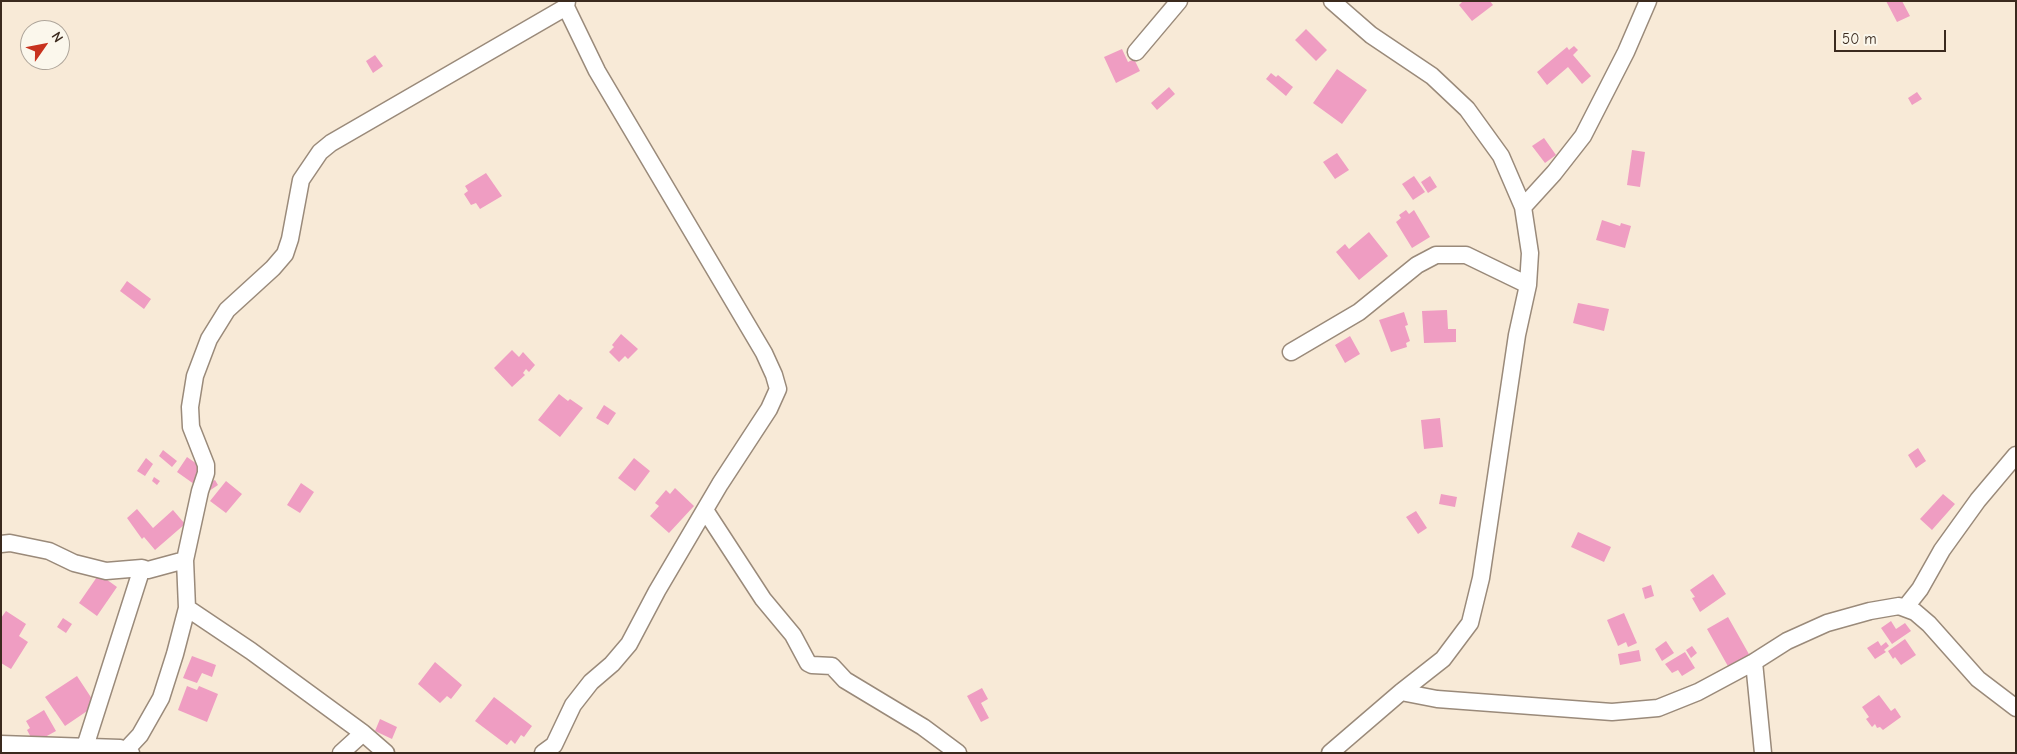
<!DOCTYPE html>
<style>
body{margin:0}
#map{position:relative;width:2017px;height:754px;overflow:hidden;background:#f8ead7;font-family:"Comic Neue",sans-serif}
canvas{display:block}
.frame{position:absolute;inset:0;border:2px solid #3b2a1e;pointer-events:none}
.north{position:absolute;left:20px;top:20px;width:50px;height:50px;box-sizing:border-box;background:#fbf7ec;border:1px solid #aea59a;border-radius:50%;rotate:57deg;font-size:14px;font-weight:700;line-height:20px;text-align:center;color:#3b2a1e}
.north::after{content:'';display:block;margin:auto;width:18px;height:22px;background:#c8321e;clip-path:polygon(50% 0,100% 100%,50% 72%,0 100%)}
.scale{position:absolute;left:1834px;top:30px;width:112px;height:22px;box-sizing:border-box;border:2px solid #3b2a1e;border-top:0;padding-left:6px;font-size:15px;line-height:18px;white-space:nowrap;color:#3b2a1e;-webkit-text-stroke:4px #fbf7ec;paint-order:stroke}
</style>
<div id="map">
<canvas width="2017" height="754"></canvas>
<div class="frame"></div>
<div class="north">N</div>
<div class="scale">50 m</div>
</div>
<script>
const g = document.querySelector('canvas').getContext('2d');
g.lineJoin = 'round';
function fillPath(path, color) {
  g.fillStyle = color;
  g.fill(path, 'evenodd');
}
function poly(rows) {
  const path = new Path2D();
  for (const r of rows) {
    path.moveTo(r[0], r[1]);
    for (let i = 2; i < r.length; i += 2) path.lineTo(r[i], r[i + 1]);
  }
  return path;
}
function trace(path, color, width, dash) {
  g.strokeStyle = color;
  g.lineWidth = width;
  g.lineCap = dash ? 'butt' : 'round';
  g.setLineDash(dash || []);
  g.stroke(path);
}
fillPath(poly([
 [1463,1,1490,1,1493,5,1472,21,1459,5],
 [1886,1,1902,1,1910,16,1897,22],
 [1306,29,1327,50,1316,61,1295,40],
 [1574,46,1578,50,1573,55,1591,76,1582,84,1568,67,1547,85,1537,72,1567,47,1569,50],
 [1122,49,1128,62,1134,59,1140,71,1116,83,1104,57],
 [375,55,383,66,373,73,366,61],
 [1337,69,1367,90,1342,124,1313,103],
 [1271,73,1276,77,1278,75,1293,87,1286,96,1266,79],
 [1169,87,1175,94,1157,110,1151,103],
 [1917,92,1922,99,1912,105,1908,98],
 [1544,138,1556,155,1545,163,1532,146],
 [1632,150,1645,152,1640,187,1627,185],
 [1337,153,1349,170,1335,179,1323,162],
 [486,173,502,196,480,209,476,203,471,205,464,194,468,191,465,186],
 [1414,176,1425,192,1413,200,1402,184],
 [1430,176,1437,187,1428,193,1421,182],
 [1406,210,1409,214,1414,210,1430,237,1412,248,1396,222,1401,218,1399,215],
 [1602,220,1620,226,1621,223,1631,226,1625,248,1596,240],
 [1369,232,1388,256,1359,280,1336,252,1345,244,1349,249],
 [127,281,151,299,144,309,120,291],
 [1578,303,1609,309,1604,331,1573,323],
 [1447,310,1448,329,1456,329,1456,342,1424,343,1422,311],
 [1404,312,1408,325,1405,326,1410,341,1406,343,1407,347,1391,352,1379,320],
 [621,334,638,349,628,359,625,356,619,362,609,352,614,347,612,345],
 [1350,336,1360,354,1345,363,1335,345],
 [512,350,519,357,523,352,535,365,529,372,526,369,523,373,525,375,512,387,494,368],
 [559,394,568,401,570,399,583,408,560,437,538,420],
 [604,405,616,413,608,425,596,418],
 [1440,418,1443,447,1424,449,1421,420],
 [1918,448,1926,461,1916,468,1908,455],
 [163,450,177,461,172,467,159,456],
 [187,457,204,469,194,484,177,472],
 [146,458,153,464,145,476,137,471],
 [634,458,650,471,635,491,618,478],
 [154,477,160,481,157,485,152,481],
 [215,480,218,485,209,491,205,485],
 [226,481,242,494,226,513,210,501],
 [301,483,314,492,300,513,287,505],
 [675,488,694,506,669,533,650,516,659,506,655,503,666,490,670,494],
 [1441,494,1457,497,1455,507,1439,504],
 [1943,494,1955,504,1932,530,1920,519],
 [137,509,153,528,173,510,185,524,155,550,144,537,142,539,127,518],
 [1416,511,1427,528,1418,534,1406,517],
 [1578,532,1611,547,1604,562,1571,547],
 [99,574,117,587,97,616,79,603],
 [1713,574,1726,594,1700,612,1692,598,1695,597,1690,590],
 [1651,585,1654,596,1645,599,1642,588],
 [6,611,26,624,19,636,28,642,11,669,1,663,1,618],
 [1624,613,1637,643,1628,647,1626,642,1618,646,1607,620],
 [1728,617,1750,656,1729,668,1707,629],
 [63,618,72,624,66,633,57,627],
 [1891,621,1896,629,1905,623,1911,631,1892,644,1881,628],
 [1905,639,1916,655,1901,665,1895,657,1893,659,1888,651],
 [1666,641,1674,653,1662,661,1655,649],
 [1878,641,1881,646,1886,642,1889,646,1884,650,1886,652,1875,659,1867,648],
 [1692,646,1697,653,1691,658,1686,650],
 [1639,650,1641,661,1620,665,1618,654],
 [1685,652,1695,668,1682,676,1678,670,1672,673,1665,664],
 [192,656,216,665,212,677,202,673,197,683,183,678],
 [435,662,462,685,451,699,447,696,440,703,418,684],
 [77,676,96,705,65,726,45,697],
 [187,686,197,690,199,686,218,694,207,722,178,710],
 [982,688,988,699,981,703,989,718,981,722,967,696],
 [1879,695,1891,711,1895,708,1901,717,1883,730,1880,727,1877,728,1875,724,1872,727,1866,719,1869,717,1862,707],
 [494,697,532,726,524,737,521,735,515,744,511,740,507,745,475,721],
 [44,710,56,731,34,743,27,730,30,728,26,721],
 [380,719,397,727,392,739,375,731]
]), '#ef9dc2');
const minor = poly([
 [1136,52,1179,1],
 [1523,207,1554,173,1583,136,1626,52,1648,1],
 [1291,352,1359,312,1417,265,1436,255,1466,255,1528,285],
 [705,510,763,599,793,635,808,663,812,665,832,666,845,680,923,727,958,753],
 [1,544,10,543,49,551,74,563,106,571,142,568,148,570,185,560],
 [187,608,251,651,363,733,386,753],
 [1905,608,1920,589,1942,550,1978,500,2016,455],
 [1754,662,1763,753],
 [1401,692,1437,699,1612,712,1658,708,1698,692,1754,662,1787,641,1827,623,1870,611,1899,606,1915,612,1929,624,1978,679,2016,708],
 [1,744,120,748,131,753],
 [126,750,140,735,161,698,175,654,187,608,185,560,200,491,206,473,206,465,191,427,190,407,195,376,209,339,227,310,273,268,285,254,290,239,301,180,320,152,331,143,566,7],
 [83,753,142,568],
 [341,753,363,733],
 [543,753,554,745,573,705,591,682,612,664,629,644,657,591,720,484,769,409,778,389,774,375,764,353,597,71,566,7,567,1],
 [1330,753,1401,692,1443,659,1470,623,1481,578,1517,335,1528,285,1530,253,1523,207,1501,156,1467,109,1432,76,1371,35,1332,1]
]);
trace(minor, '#9a8a7a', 19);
trace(minor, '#fff', 16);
</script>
